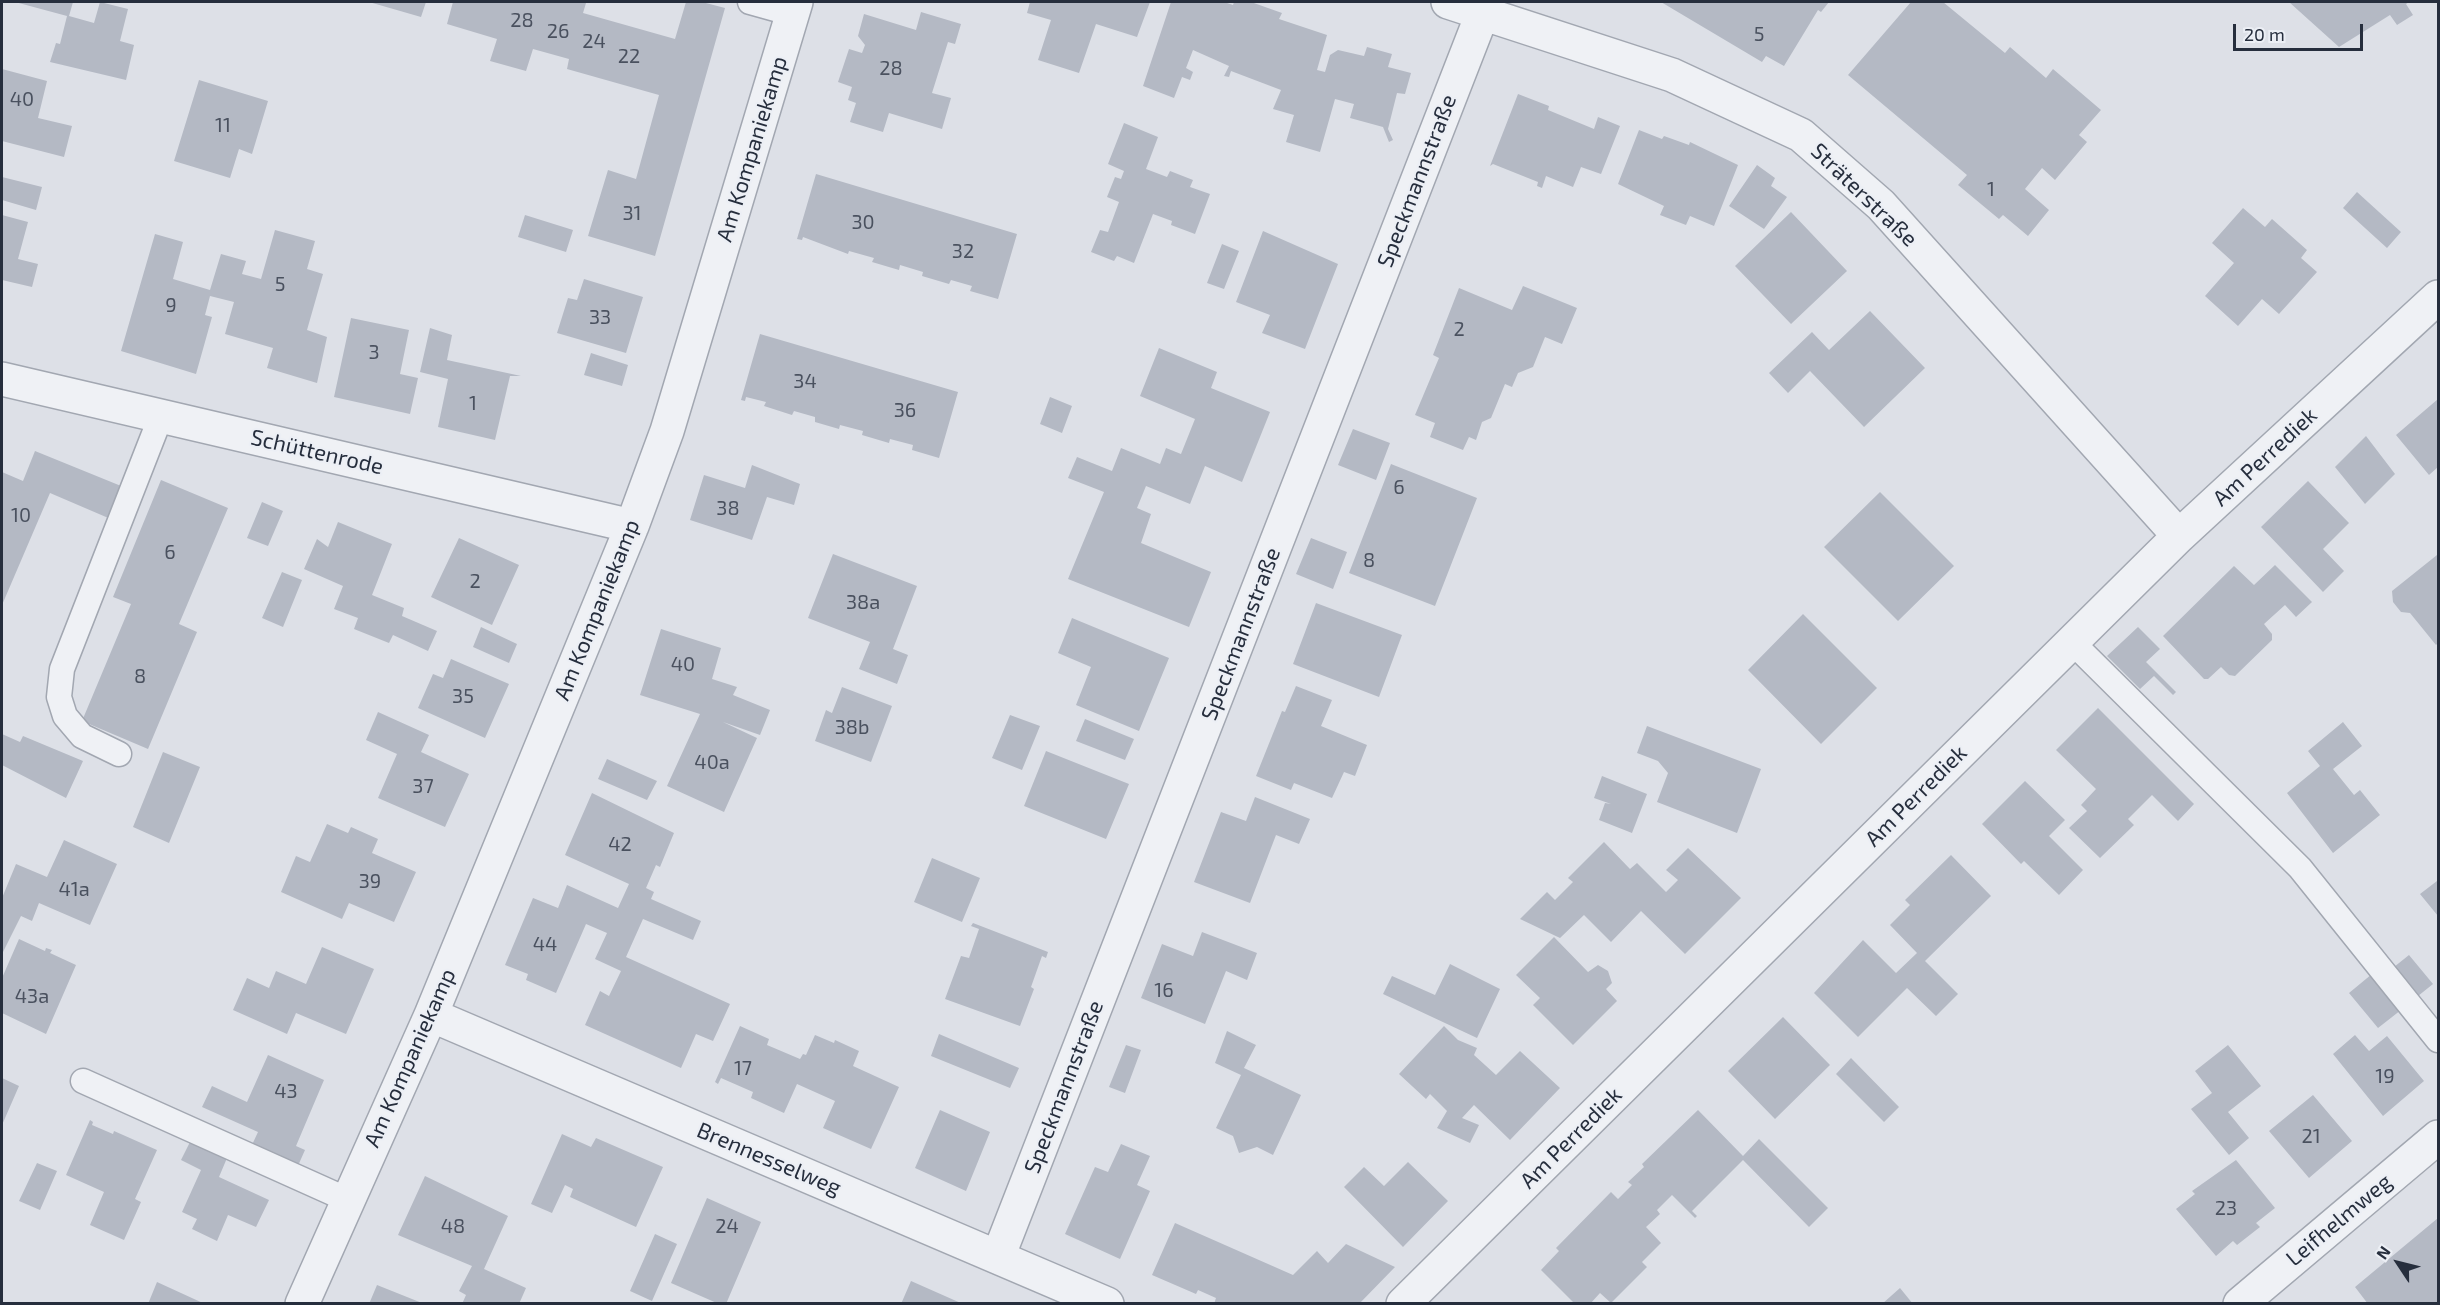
<!DOCTYPE html>
<meta charset="utf-8">
<style>
body{margin:0}
#map{position:relative;width:2440px;height:1305px;overflow:hidden;background:#dde0e7;font-family:"Exo 2",sans-serif}
canvas{display:block}
.frame{position:absolute;inset:0;border:3px solid #262e3d;pointer-events:none}
.north{position:absolute;left:2368px;top:1233px;width:60px;height:60px;-webkit-text-stroke:4px #eceff5;paint-order:stroke;rotate:305deg;font-size:16px;font-weight:700;line-height:24px;text-align:center;color:#262e3d}
.north::after{content:'';display:block;margin:auto;width:21px;height:27px;background:#262e3d;clip-path:polygon(50% 0,100% 100%,50% 72%,0 100%)}
.scale{position:absolute;left:2233px;top:24px;width:130px;height:27px;box-sizing:border-box;border:3px solid #262e3d;border-top:0;padding-left:8px;font-size:18px;line-height:21px;white-space:nowrap;color:#262e3d;-webkit-text-stroke:4px #eceff5;paint-order:stroke}
</style>
<div id="map">
<canvas width="2440" height="1305"></canvas>
<div class="frame"></div>
<div class="north">N</div>
<div class="scale">20 m</div>
</div>
<script>
const g = document.querySelector('canvas').getContext('2d');
g.lineJoin = 'round';
function fillPath(path, color) {
  g.fillStyle = color;
  g.fill(path, 'evenodd');
}
function poly(rows) {
  const path = new Path2D();
  for (const r of rows) {
    path.moveTo(r[0], r[1]);
    for (let i = 2; i < r.length; i += 2) path.lineTo(r[i], r[i + 1]);
  }
  return path;
}
function trace(path, color, width, dash) {
  g.strokeStyle = color;
  g.lineWidth = width;
  g.lineCap = dash ? 'butt' : 'round';
  g.setLineDash(dash || []);
  g.stroke(path);
}
function label(font, color, halo, rows, align = 'center') {
  g.font = font + ' "Exo 2",sans-serif';
  g.lineWidth = 4.5;
  g.setLineDash([]);
  g.textBaseline = 'middle';
  g.strokeStyle = halo;
  g.fillStyle = color;
  for (const [text, x, y, turn = 0] of rows) {
    g.save();
    g.translate(x, y);
    g.rotate((+turn || 0) * Math.PI / 180);
    g.textAlign = isNaN(turn) ? turn : align;
    if (halo) g.strokeText(text, 0, 0);
    g.fillText(text, 0, 0);
    g.restore();
  }
}
fillPath(poly([
 [15,2,73,2,69,16,94,23,100,2,128,9,120,41,134,45,126,80,50,62,56,43,60,44,67,16],
 [369,2,426,2,421,17],
 [453,2,580,2,586,3,583,13,675,39,686,2,702,2,725,8,655,256,588,236,608,170,636,179,659,95,567,69,569,59,533,49,526,71,490,61,497,39,447,24],
 [1030,2,1150,2,1137,37,1096,24,1079,73,1038,60,1051,20,1027,13],
 [1171,2,1224,2,1233,5,1234,2,1251,2,1282,13,1279,19,1327,35,1317,70,1325,72,1330,55,1338,50,1364,56,1367,47,1392,54,1388,67,1411,73,1405,94,1397,93,1388,129,1393,140,1389,142,1383,127,1350,118,1354,104,1335,99,1320,152,1286,142,1294,115,1273,109,1281,90,1231,71,1229,77,1224,76,1229,66,1193,50,1186,68,1193,72,1190,80,1182,77,1174,98,1143,86],
 [1661,2,1829,2,1821,12,1818,10,1784,66,1766,56,1762,62],
 [1911,2,1943,2,2005,53,2010,47,2046,78,2053,69,2101,110,2079,135,2087,142,2055,180,2042,168,2025,189,2049,210,2028,236,2003,215,1999,219,1958,185,1967,175,1848,75],
 [2289,2,2409,2,2406,4,2413,15,2397,25,2390,15,2339,47],
 [921,12,961,24,955,44,948,42,932,93,951,98,942,129,889,113,883,132,850,122,856,103,848,100,852,87,838,82,849,49,862,53,865,45,858,36,864,14,916,30],
 [2,69,47,81,38,118,72,126,64,157,2,141],
 [199,80,268,101,252,154,239,149,230,178,174,161],
 [1518,94,1549,106,1548,110,1594,129,1598,117,1620,126,1601,174,1581,167,1573,187,1546,176,1542,188,1537,186,1538,182,1493,164,1490,166],
 [1124,123,1158,137,1146,169,1167,177,1170,171,1193,180,1190,187,1210,194,1195,234,1171,225,1172,221,1153,214,1134,263,1117,256,1114,261,1091,252,1100,230,1108,232,1119,202,1107,197,1115,177,1121,179,1124,171,1108,164],
 [1639,130,1662,139,1664,136,1689,145,1690,142,1738,165,1714,226,1690,216,1686,225,1660,215,1664,206,1618,184],
 [1757,165,1775,178,1771,186,1787,197,1764,229,1729,206],
 [816,174,1017,234,998,299,970,291,972,286,951,280,949,284,922,276,923,272,900,265,899,270,872,262,874,258,849,251,848,254,803,237,802,240,797,239],
 [2,177,42,187,36,210,2,200],
 [2357,192,2401,232,2387,248,2343,208],
 [2243,208,2265,227,2272,219,2307,250,2301,258,2317,272,2279,314,2262,299,2238,326,2205,296,2234,263,2212,243],
 [1791,212,1847,271,1791,324,1735,266],
 [2,215,28,222,18,259,38,264,32,287,2,280],
 [525,215,573,230,566,252,518,237],
 [275,230,315,241,307,269,323,274,307,330,327,337,317,383,267,368,273,348,225,334,234,302,210,296,205,315,212,317,196,374,121,351,155,234,183,242,173,279,210,290,221,254,246,261,242,274,261,279],
 [1263,231,1338,264,1305,349,1262,333,1270,315,1236,302],
 [1222,244,1239,251,1224,289,1207,283],
 [584,279,643,297,626,353,557,333,568,298,577,300],
 [1523,286,1577,308,1562,344,1545,337,1533,367,1518,373,1512,387,1505,384,1491,418,1482,422,1476,440,1469,437,1463,450,1430,437,1435,423,1415,415,1439,358,1433,355,1459,288,1512,310],
 [1870,311,1925,368,1864,427,1810,371,1788,393,1769,373,1812,332,1829,350],
 [351,318,409,330,400,374,418,378,410,414,334,397],
 [430,328,452,335,447,360,521,376,510,376,495,440,438,427,448,379,420,372],
 [760,334,958,392,939,458,912,450,913,445,890,439,889,443,862,435,863,431,840,425,839,429,815,422,815,417,794,411,792,415,764,406,766,402,746,397,745,401,741,400],
 [1159,348,1217,372,1211,388,1270,412,1242,482,1205,466,1190,504,1146,486,1137,508,1151,514,1141,543,1211,572,1189,627,1068,579,1104,492,1068,478,1077,457,1112,471,1121,448,1160,464,1166,448,1181,454,1195,419,1140,396],
 [591,353,628,365,622,386,584,375],
 [1050,397,1072,406,1062,433,1040,424],
 [2438,399,2438,467,2429,475,2396,435],
 [1353,429,1390,443,1376,480,1338,465],
 [2366,436,2395,474,2365,504,2335,467],
 [35,451,126,488,113,520,50,493,2,605,2,472,23,481],
 [1391,464,1477,498,1435,606,1349,573],
 [752,465,800,484,794,505,767,497,752,540,690,520,704,475,745,488],
 [161,480,228,508,179,624,197,632,148,749,82,721,131,604,113,597],
 [2308,481,2349,523,2323,549,2344,571,2323,592,2261,527],
 [1880,492,1954,566,1898,621,1824,547],
 [262,502,283,511,268,546,247,538],
 [338,522,392,544,372,595,404,608,402,616,437,631,428,651,393,635,389,643,354,629,358,618,334,609,343,586,304,569,317,539,328,547],
 [459,538,519,565,492,625,431,597],
 [1311,538,1347,552,1333,589,1296,574],
 [833,554,917,586,893,649,908,655,897,684,859,669,870,642,808,618],
 [2437,555,2438,643,2436,645,2410,613,2401,612,2393,602,2392,591],
 [2275,565,2312,602,2296,617,2285,605,2264,624,2272,634,2272,640,2235,676,2229,675,2221,667,2208,679,2204,679,2163,636,2234,566,2254,585],
 [282,572,302,580,283,627,262,618],
 [1316,603,1402,635,1379,697,1293,664],
 [1803,614,1877,688,1821,744,1748,670],
 [1072,618,1169,658,1139,731,1076,705,1091,667,1058,653],
 [481,627,517,644,509,663,473,647],
 [2138,627,2160,649,2146,662,2176,692,2173,695,2154,676,2140,689,2107,656],
 [661,629,721,648,712,679,737,687,733,695,770,710,760,735,723,722,757,738,724,812,667,786,700,714,640,695],
 [451,659,509,684,485,738,418,708,433,674,443,678],
 [1296,686,1332,700,1321,726,1367,745,1355,776,1344,772,1332,798,1294,783,1291,790,1256,776,1282,711,1285,712],
 [842,687,892,706,871,762,815,741,826,710,832,713],
 [2098,708,2194,804,2178,821,2152,795,2128,819,2134,825,2100,858,2069,828,2087,811,2081,805,2096,789,2056,750],
 [378,712,429,735,421,752,469,774,445,827,378,798,397,754,366,740],
 [1010,715,1040,726,1022,770,992,758],
 [1085,719,1134,739,1125,760,1076,741],
 [2343,722,2362,746,2333,769,2354,795,2360,790,2380,815,2333,853,2287,793,2320,766,2308,751],
 [1647,726,1761,769,1737,833,1657,802,1668,773,1658,761,1637,753],
 [2,734,20,742,23,736,83,761,66,798,2,765],
 [1046,751,1129,784,1106,839,1024,806],
 [163,752,200,767,169,843,133,827],
 [607,759,657,781,647,800,598,779],
 [1602,776,1647,794,1632,833,1599,820,1605,803,1611,804,1594,798],
 [2025,781,2065,820,2049,836,2083,870,2059,895,2024,861,2021,864,1982,824],
 [592,793,674,833,660,867,656,865,646,888,654,892,651,899,701,921,693,940,643,919,626,957,730,1004,713,1041,696,1034,681,1068,585,1025,600,991,609,996,621,971,595,959,607,933,586,924,556,993,526,980,528,974,505,965,533,898,558,908,567,885,618,908,629,884,565,855],
 [1255,797,1310,819,1299,844,1276,835,1250,903,1194,882,1221,812,1246,821],
 [327,824,348,833,351,827,378,839,372,853,416,872,394,922,349,903,342,919,281,892,296,856,310,862],
 [64,840,117,864,90,925,39,903,32,921,21,916,2,954,2,898,16,864,47,877],
 [1604,842,1630,869,1637,863,1666,892,1678,880,1666,870,1688,848,1741,898,1685,954,1641,911,1611,942,1584,915,1560,938,1520,919,1547,892,1555,900,1573,882,1568,878],
 [1951,855,1991,896,1925,961,1958,994,1936,1016,1907,988,1858,1037,1814,993,1863,940,1896,973,1917,953,1890,925,1910,905,1905,900],
 [932,858,980,878,962,922,914,902],
 [2437,881,2438,883,2438,916,2420,894],
 [973,923,1048,952,1046,958,1042,956,1031,987,1034,989,1020,1026,945,999,961,956,969,958,979,929,971,926],
 [1202,932,1257,953,1247,980,1226,971,1205,1024,1141,998,1162,944,1193,956],
 [1554,937,1588,972,1598,965,1608,971,1612,983,1606,989,1617,1001,1573,1045,1533,1005,1540,998,1516,975],
 [19,939,45,951,46,948,52,950,50,953,76,965,46,1034,2,1013,2,978],
 [322,947,374,969,346,1034,296,1013,287,1034,233,1010,247,978,269,988,276,971,306,984],
 [2409,955,2433,984,2418,996,2394,967],
 [1450,964,1500,989,1477,1038,1383,994,1392,976,1435,995],
 [2372,974,2401,1010,2378,1028,2349,993],
 [1783,1017,1830,1065,1775,1119,1728,1071],
 [740,1026,769,1039,767,1045,800,1059,803,1054,806,1055,815,1035,834,1043,835,1040,859,1051,853,1066,899,1087,871,1149,823,1128,835,1101,797,1084,784,1113,751,1098,753,1092,721,1078,718,1084,715,1082],
 [1444,1026,1458,1040,1477,1048,1474,1055,1496,1075,1520,1051,1560,1088,1510,1140,1474,1105,1462,1118,1479,1125,1470,1143,1437,1128,1447,1111,1430,1094,1426,1099,1399,1074],
 [1227,1031,1256,1045,1244,1068,1301,1095,1273,1155,1257,1147,1239,1153,1233,1136,1216,1128,1241,1075,1215,1063],
 [939,1034,1019,1068,1010,1088,931,1056],
 [2355,1035,2369,1051,2387,1036,2424,1081,2383,1116,2333,1054],
 [1126,1045,1141,1050,1125,1093,1109,1087],
 [2228,1045,2261,1086,2228,1112,2249,1138,2229,1155,2191,1109,2212,1093,2195,1071],
 [268,1055,324,1080,296,1146,305,1150,297,1168,251,1147,258,1132,202,1107,212,1086,247,1102],
 [1851,1058,1899,1107,1884,1122,1836,1074],
 [2,1078,19,1086,2,1125],
 [2313,1095,2352,1141,2309,1178,2269,1131],
 [940,1110,990,1132,966,1191,915,1168],
 [1698,1110,1743,1156,1759,1139,1828,1208,1809,1227,1743,1160,1692,1211,1697,1216,1695,1218,1672,1195,1657,1210,1660,1214,1646,1227,1661,1243,1642,1262,1647,1267,1611,1303,1600,1293,1590,1304,1575,1304,1541,1270,1559,1251,1556,1248,1611,1192,1618,1199,1632,1185,1628,1182,1644,1167,1642,1164],
 [90,1120,93,1122,92,1125,113,1134,114,1131,157,1150,135,1199,141,1202,124,1240,90,1225,104,1192,66,1175],
 [562,1134,591,1147,596,1138,663,1167,636,1227,570,1197,573,1189,565,1185,552,1213,531,1204],
 [190,1142,227,1158,219,1177,269,1200,256,1227,228,1215,217,1241,192,1229,197,1219,182,1212,201,1170,181,1160],
 [1121,1144,1150,1156,1137,1185,1150,1191,1120,1259,1065,1234,1095,1167,1108,1172],
 [2236,1160,2275,1208,2256,1223,2260,1227,2237,1245,2233,1241,2216,1256,2176,1209,2195,1194,2192,1191],
 [1408,1162,1448,1201,1403,1247,1344,1187,1364,1167,1384,1186],
 [37,1163,57,1171,40,1210,19,1201],
 [425,1176,508,1216,484,1269,526,1288,519,1304,462,1304,466,1295,459,1291,472,1266,398,1235],
 [707,1198,761,1222,726,1304,719,1304,671,1283],
 [2438,1218,2438,1304,2368,1304,2355,1287],
 [1175,1223,1293,1275,1317,1251,1328,1263,1346,1244,1395,1267,1359,1304,1214,1304,1216,1298,1198,1290,1196,1294,1152,1275],
 [655,1234,677,1244,652,1301,630,1291],
 [911,1281,963,1304,901,1304],
 [157,1282,205,1304,148,1304],
 [377,1285,422,1303,422,1304,369,1304],
 [1900,1288,1913,1304,1882,1304]
]), '#b4b9c4');
const lane = poly([
 [750,2,793,14],
 [2072,642,2300,868,2438,1040],
 [119,754,82,736,65,716,59,697,62,669,161,416],
 [83,1081,348,1200]
]);
const street = poly([
 [1448,2,1672,75,1801,135,1881,205,2179,536],
 [2,379,632,526],
 [431,1015,1107,1304],
 [998,1257,1483,12],
 [302,1304,431,1015,632,526,667,431,796,2],
 [1403,1304,2179,536,2438,297],
 [2240,1304,2438,1137]
]);
trace(lane, '#a2a7b1', 27);
trace(street, '#a2a7b1', 36);
trace(lane, '#eff1f5', 24);
trace(street, '#eff1f5', 33);
label('20px', '#4a515f', null, [
 ["28",522,20],
 ["26",558,31],
 ["5",1759,34],
 ["24",594,41],
 ["22",629,56],
 ["28",891,68],
 ["40",22,99],
 ["11",223,125],
 ["1",1991,189],
 ["31",632,213],
 ["30",863,222],
 ["32",963,251],
 ["5",280,284],
 ["9",171,305],
 ["33",600,317],
 ["2",1459,329],
 ["3",374,352],
 ["34",805,381],
 ["1",473,403],
 ["36",905,410],
 ["6",1399,487],
 ["38",728,508],
 ["10",21,515],
 ["6",170,552],
 ["8",1369,560],
 ["2",475,581],
 ["38a",863,602],
 ["40",683,664],
 ["8",140,676],
 ["35",463,696],
 ["38b",852,727],
 ["40a",712,762],
 ["37",423,786],
 ["42",620,844],
 ["39",370,881],
 ["41a",74,889],
 ["44",545,944],
 ["16",1164,990],
 ["43a",32,996],
 ["17",743,1068],
 ["19",2385,1076],
 ["43",286,1091],
 ["21",2311,1136],
 ["23",2226,1208],
 ["48",453,1226],
 ["24",727,1226]
]);
label('22px', '#262e3d', '#eceff5', [
 ["Am Kompaniekamp",752,149,-73],
 ["Speckmannstraße",1417,181,-69],
 ["Sträterstraße",1864,195,44],
 ["Schüttenrode",317,452,13],
 ["Am Perrediek",2265,457,-43],
 ["Am Kompaniekamp",597,610,-68],
 ["Speckmannstraße",1241,634,-69],
 ["Am Perrediek",1916,796,-45],
 ["Am Kompaniekamp",410,1058,-66],
 ["Speckmannstraße",1064,1087,-69],
 ["Am Perrediek",1571,1138,-45],
 ["Brennesselweg",769,1159,23],
 ["Leifhelmweg",2339,1220,-40]
]);
</script>
